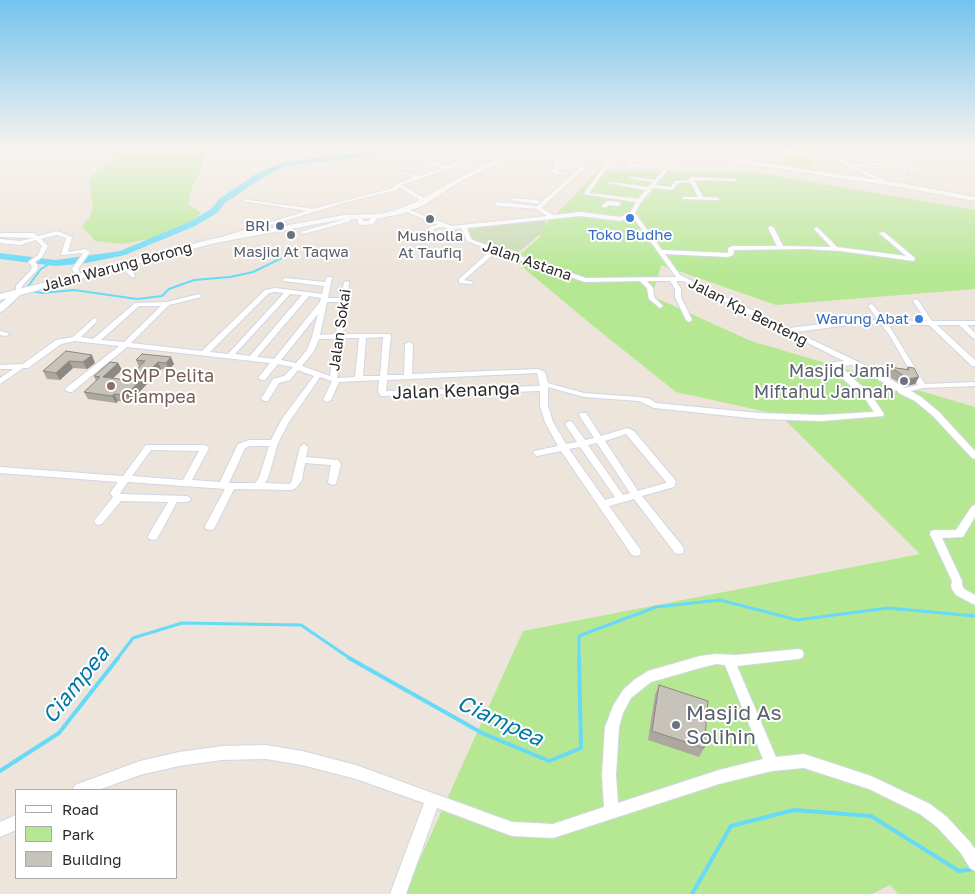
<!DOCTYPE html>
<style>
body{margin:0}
#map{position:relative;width:975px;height:894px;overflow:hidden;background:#ede4db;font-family:"Golos Text",sans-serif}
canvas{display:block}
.legend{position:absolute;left:15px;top:789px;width:162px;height:90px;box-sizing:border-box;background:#fff;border:1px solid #aaa;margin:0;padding:6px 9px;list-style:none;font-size:15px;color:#2a2a2a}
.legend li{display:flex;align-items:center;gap:10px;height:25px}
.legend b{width:25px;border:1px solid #aaa}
</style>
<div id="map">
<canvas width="975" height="894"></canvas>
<ul class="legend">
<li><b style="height:6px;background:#fff"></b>Road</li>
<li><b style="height:14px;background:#b6e894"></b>Park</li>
<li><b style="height:14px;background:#c8c3ba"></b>Building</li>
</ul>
</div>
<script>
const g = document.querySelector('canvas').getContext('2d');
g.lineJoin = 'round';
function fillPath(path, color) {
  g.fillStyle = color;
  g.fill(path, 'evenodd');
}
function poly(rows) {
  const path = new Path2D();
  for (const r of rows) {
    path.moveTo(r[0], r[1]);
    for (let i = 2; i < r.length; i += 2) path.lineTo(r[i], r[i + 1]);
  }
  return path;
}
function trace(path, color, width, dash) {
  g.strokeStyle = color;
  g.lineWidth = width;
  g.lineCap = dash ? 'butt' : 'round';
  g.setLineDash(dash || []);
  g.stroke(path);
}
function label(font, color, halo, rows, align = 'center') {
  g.font = font + ' "Golos Text",sans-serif';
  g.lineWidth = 4;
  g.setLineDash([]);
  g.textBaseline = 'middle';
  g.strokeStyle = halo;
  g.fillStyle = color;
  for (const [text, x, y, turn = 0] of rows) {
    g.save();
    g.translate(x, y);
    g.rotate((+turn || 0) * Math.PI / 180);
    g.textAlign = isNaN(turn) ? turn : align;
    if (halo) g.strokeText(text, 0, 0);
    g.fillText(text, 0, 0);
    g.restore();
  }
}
fillPath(poly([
 [820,158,828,159,827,162,846,166,845,173,838,172,837,176,816,173]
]), '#f0e1ca');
fillPath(poly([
 [102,148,209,148,204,157,201,171,192,187,188,204,201,213,183,228,155,238,122,244,95,241,82,226,89,218,93,208,89,181,97,170,113,157],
 [598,171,753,172,975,210,975,289,776,305,661,265,652,296,751,341,975,407,975,894,898,894,890,885,872,894,404,894,523,631,920,554,780,415,676,392,592,325,514,260,540,237,544,226]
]), '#b6e894');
fillPath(poly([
 [547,219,542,233,516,254,473,241,468,228]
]), '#c7d9b1');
fillPath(poly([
 [784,154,813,158,812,171,782,167]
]), '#cef08f');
trace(poly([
 [26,289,41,269,51,263],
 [31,291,42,293,74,290,137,299,162,296,169,289,194,280,230,277,253,272,292,253]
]), '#67daf7', 2);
trace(poly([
 [117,659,133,638,182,623,301,625,351,659],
 [579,659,579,636,656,607,720,600,797,620,888,608,975,616]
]), '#67daf7', 3);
trace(poly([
 [349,658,482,733,549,761,581,748,579,658],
 [0,771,59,733,118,658],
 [692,894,731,826,794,810,871,816,959,871,975,869]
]), '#67daf7', 4);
fillPath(poly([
 [382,148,392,148,374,156,285,166,262,178,225,203,217,213,195,226,125,255,86,263,56,266,0,259,0,253,56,260,120,251,189,222,211,209,219,199,256,174,281,163,351,153,373,152,382,148]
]), '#67daf7');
const minor = poly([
 [500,148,507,148,402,185,427,200,427,202,423,202,399,187,397,190,347,202,217,241,212,240,307,211,244,201,242,200,242,199,313,209,393,188,396,184,414,177,402,174,402,172,418,176,442,168,421,161,421,159,446,166,500,148],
 [549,148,554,148,546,156,591,162,589,163,564,161,558,165,560,167,556,171,566,173,566,175,564,175,550,172,555,167,553,164,559,160,543,158,541,157,542,156,517,151,519,150,544,154,549,148],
 [620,148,626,148,619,151,620,148],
 [648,148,652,149,633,163,650,166,650,168,627,165,627,163,648,148],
 [731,148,752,148,734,149,727,157,713,154,715,153,726,155,731,148],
 [777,148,826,156,833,148,837,148,830,157,840,158,845,148,849,148,847,152,895,154,897,156,846,154,843,160,849,164,902,162,915,166,915,169,912,172,908,172,911,168,902,164,854,166,891,183,891,185,889,185,846,166,839,161,782,152,777,148],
 [678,153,682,154,655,185,671,187,675,181,688,180,692,177,735,179,737,180,735,181,692,180,695,182,703,197,719,198,719,199,717,200,682,199,682,198,684,197,698,197,691,183,689,182,678,183,672,190,653,188,641,202,635,213,662,250,728,253,728,248,733,246,777,246,768,228,771,226,774,228,783,246,831,247,815,230,814,229,817,227,837,247,906,256,879,233,884,232,915,258,915,260,913,261,841,251,805,249,734,250,733,255,728,257,665,254,680,275,789,328,855,320,878,320,868,306,871,304,873,305,885,320,926,321,913,301,916,299,918,300,932,321,975,321,975,325,967,325,975,333,975,339,973,338,959,325,937,325,975,360,975,366,972,366,929,325,888,324,925,384,975,382,975,386,923,388,911,391,921,397,939,412,975,451,975,459,972,458,933,416,915,401,899,393,897,390,872,396,884,414,883,416,821,421,759,419,654,408,639,401,584,397,548,387,548,406,553,422,566,444,577,442,565,424,569,421,572,422,585,440,594,438,579,415,580,413,586,413,601,436,627,428,634,431,676,481,674,487,642,496,683,547,684,550,683,553,679,554,675,553,634,499,609,506,640,549,641,552,640,555,636,556,632,555,561,451,537,456,533,453,534,451,558,446,545,422,540,406,540,391,384,396,381,396,378,392,379,380,339,382,331,400,327,402,323,400,332,381,320,377,289,422,278,443,268,478,265,483,290,484,292,480,300,447,304,444,308,447,306,457,338,460,341,464,336,484,333,485,330,484,328,482,331,465,305,463,302,480,296,488,291,490,234,489,214,529,210,530,206,529,205,526,225,489,128,482,120,493,121,494,186,496,189,497,191,499,189,501,186,502,177,502,157,539,153,540,149,539,148,536,168,502,121,501,102,524,99,525,96,524,94,521,113,497,110,493,118,482,0,473,0,467,123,476,146,445,205,445,209,448,192,480,220,482,238,444,249,440,271,440,282,419,314,376,298,370,290,380,279,383,268,401,265,401,261,399,273,379,284,376,293,367,278,364,265,380,262,380,258,378,270,363,127,347,72,392,69,392,65,390,66,388,119,346,75,341,61,344,28,368,23,368,0,384,0,378,13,369,0,369,0,365,23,364,56,340,73,337,93,319,95,318,97,319,97,321,81,337,93,339,135,303,167,302,199,294,202,296,201,297,169,305,131,343,202,351,265,290,275,288,322,294,324,286,283,281,282,280,285,278,325,282,327,277,331,277,332,278,328,298,341,298,344,282,349,281,348,299,349,300,347,302,343,334,389,334,391,335,387,375,404,375,405,344,409,342,413,344,412,374,538,369,545,372,548,383,584,393,639,397,650,399,656,403,759,413,821,415,874,412,864,397,844,380,833,364,834,362,844,361,788,333,784,332,783,331,683,281,676,281,681,289,681,297,692,320,689,322,686,320,675,297,675,289,670,281,647,281,653,288,654,297,663,306,660,308,649,299,647,288,640,281,585,282,496,252,464,280,473,282,473,284,459,283,459,279,491,250,467,241,461,228,451,230,443,227,435,228,426,238,422,238,422,236,431,226,438,225,402,210,407,209,452,226,547,216,537,209,497,206,494,204,497,202,537,206,583,166,585,168,541,208,553,215,580,212,620,217,630,213,636,202,584,194,611,156,615,157,589,193,638,199,646,190,608,183,610,182,648,187,653,182,629,178,631,177,655,180,668,165,649,164,647,162,670,163,678,153],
 [580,216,621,221,632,216,676,277,586,278,475,241,471,239,467,228,580,216],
 [275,292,284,293,228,354,210,352,269,293,275,292],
 [290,294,302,295,250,356,235,354,290,294],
 [309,296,321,298,320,302,274,359,257,357,309,296],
 [327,302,341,302,336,334,320,335,327,302],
 [139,306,161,306,124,342,101,340,139,306],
 [318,314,312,337,307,350,296,363,281,360,318,314],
 [855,324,881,324,890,336,918,385,905,388,873,369,796,332,855,324],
 [383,337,380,376,363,376,366,338,383,337],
 [342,338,359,338,355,377,337,378,342,338],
 [319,339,335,339,330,376,302,366,314,351,319,339],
 [852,365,867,373,891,387,869,392,850,376,842,366,852,365],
 [537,373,540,386,386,391,387,380,537,373],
 [626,434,666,482,666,483,638,491,605,441,626,434],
 [597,443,630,493,623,495,588,445,597,443],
 [250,446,269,446,259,478,255,483,229,483,245,448,250,446],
 [580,447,615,497,605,500,569,449,580,447],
 [151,450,199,451,183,480,132,476,151,450],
 [0,154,7,154,9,155,0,156,0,154],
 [513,198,537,200,540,202,537,204,511,200,511,198,513,198],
 [608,201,618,202,621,204,618,206,609,205,606,207,602,207,602,205,608,201],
 [374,214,377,216,377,219,373,224,361,225,358,223,357,215,361,215,363,221,369,221,371,216,374,214],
 [349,218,351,219,351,221,303,234,300,232,349,218],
 [57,231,72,237,68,252,85,249,90,252,78,269,82,277,77,278,72,269,83,253,62,255,61,254,66,238,57,235,41,239,48,246,42,257,35,262,38,266,37,270,22,286,20,294,16,294,16,286,31,270,32,266,28,262,38,255,42,246,36,240,20,245,0,243,0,239,20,241,34,238,0,237,0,233,34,233,38,236,57,231],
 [121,264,125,264,135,275,135,277,131,277,121,266,121,264],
 [0,331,8,333,10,334,6,336,0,335,0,331],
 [975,505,975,517,963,537,942,538,962,581,962,585,964,589,975,595,975,605,956,595,952,589,951,586,952,581,930,534,931,531,935,530,956,530,972,506,975,505],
 [798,649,802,650,804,654,802,658,798,659,737,666,776,757,804,754,871,776,930,804,947,817,970,842,975,849,975,871,970,868,960,852,937,827,920,814,869,789,804,768,772,771,719,784,553,838,512,836,437,808,406,894,390,894,424,803,356,779,302,765,266,759,222,760,179,766,140,775,98,790,73,790,75,785,140,761,179,752,222,746,266,745,302,751,356,765,512,822,553,824,604,807,602,775,605,727,613,706,623,690,634,680,648,671,700,656,716,654,736,655,798,649],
 [716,664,725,665,763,759,719,770,618,803,616,775,619,727,623,713,631,698,651,682,700,668,716,664],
 [16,815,16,830,0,837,0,822,16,815]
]);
const tertiary = poly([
 [700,148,706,148,730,161,725,162,700,148]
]);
const secondary = poly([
 [519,148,528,148,461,181,422,206,401,214,380,218,344,219,215,243,20,295,3,311,0,312,0,304,7,298,0,300,0,294,212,239,344,215,380,214,396,210,416,202,457,179,519,148],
 [644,148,662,148,906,184,975,197,975,201,906,188,644,148]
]);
trace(minor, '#d1d6e4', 2);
trace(tertiary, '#d1d6e4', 2);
trace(secondary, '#d1d6e4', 2);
fillPath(minor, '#fff');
fillPath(tertiary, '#fff');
fillPath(secondary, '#fff');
fillPath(poly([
 [66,351,95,363,87,369,73,368,60,380,47,379,43,371],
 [142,354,174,364,169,370,161,369,130,402,118,401,116,403,88,399,84,392,96,381,94,376,118,363,122,370,113,378,127,380,139,367,136,360],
 [890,367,906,369,908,367,919,377,915,384,905,386,886,375],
 [659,685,704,748,699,757,648,740,655,695]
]), '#aca8a0');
fillPath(poly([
 [92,355,95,363,87,369,83,362],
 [171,357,174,364,169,370,166,363],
 [69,361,73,368,60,380,56,373],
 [158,362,161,369,130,402,126,395],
 [118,363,122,370,107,384,103,377],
 [919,377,915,384,905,386,909,379],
 [114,394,118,401,116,403,112,396]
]), '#8c8882');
const building = poly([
 [66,351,92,355,83,362,69,361,56,373,43,371,66,351],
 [142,354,171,357,166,363,158,362,126,395,114,394,112,396,84,392,100,377,94,376,110,362,118,363,103,377,127,380,145,361,136,360,142,354],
 [890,367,909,370,908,367,914,368,919,377,909,379,890,367],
 [659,685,708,701,704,748,652,731,659,685]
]);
fillPath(building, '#c8c3ba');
trace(building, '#8c8882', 1);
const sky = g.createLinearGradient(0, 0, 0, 274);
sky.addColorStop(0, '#74c3ee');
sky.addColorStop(0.54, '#f7f3ef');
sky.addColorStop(1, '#f7f3ef00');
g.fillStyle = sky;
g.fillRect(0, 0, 975, 274);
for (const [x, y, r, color] of [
 [630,218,5,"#3f7fe0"],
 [430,219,5,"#6b7280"],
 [280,226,5,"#5c6f8a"],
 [291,235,5,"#6b7280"],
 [919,319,5,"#3f7fe0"],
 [904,381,5,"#6b7280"],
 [111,386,5,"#8d6e63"],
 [676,725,5,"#6b7280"]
]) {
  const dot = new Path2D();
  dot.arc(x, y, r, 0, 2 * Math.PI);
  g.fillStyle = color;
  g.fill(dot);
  trace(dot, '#fff', 2);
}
label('15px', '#4e5e75', '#fff', [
 ["BRI",270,226]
], 'right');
label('15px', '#366cbe', '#fff', [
 ["Toko Budhe",630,235],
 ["Warung Abat",909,319,"right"]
]);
label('15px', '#5b616d', '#fff', [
 ["Musholla",430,236],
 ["At Taufiq",430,253],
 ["Masjid At Taqwa",291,252]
]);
label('15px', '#2a2a2a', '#fff', [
 ["Jalan Astana",527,261,19],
 ["Jalan Warung Borong",117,267,-15],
 ["Jalan Kp. Benteng",748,312,27],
 ["Jalan Sokai",340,330,-82]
]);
label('18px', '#5b616d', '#fff', [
 ["Masjid Jami'",894,371],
 ["Miftahul Jannah",894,392]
], 'right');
label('18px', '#785e54', '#fff', [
 ["SMP Pelita",121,376],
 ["Ciampea",121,397]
], 'left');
label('18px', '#2a2a2a', '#fff', [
 ["Jalan Kenanga",456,391,-2]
]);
label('21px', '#5b616d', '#fff', [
 ["Masjid As",686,713],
 ["Solihin",686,737]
], 'left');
label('italic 22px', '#0479a5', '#fff', [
 ["Ciampea",76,685,-51],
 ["Ciampea",500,721,25]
]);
</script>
